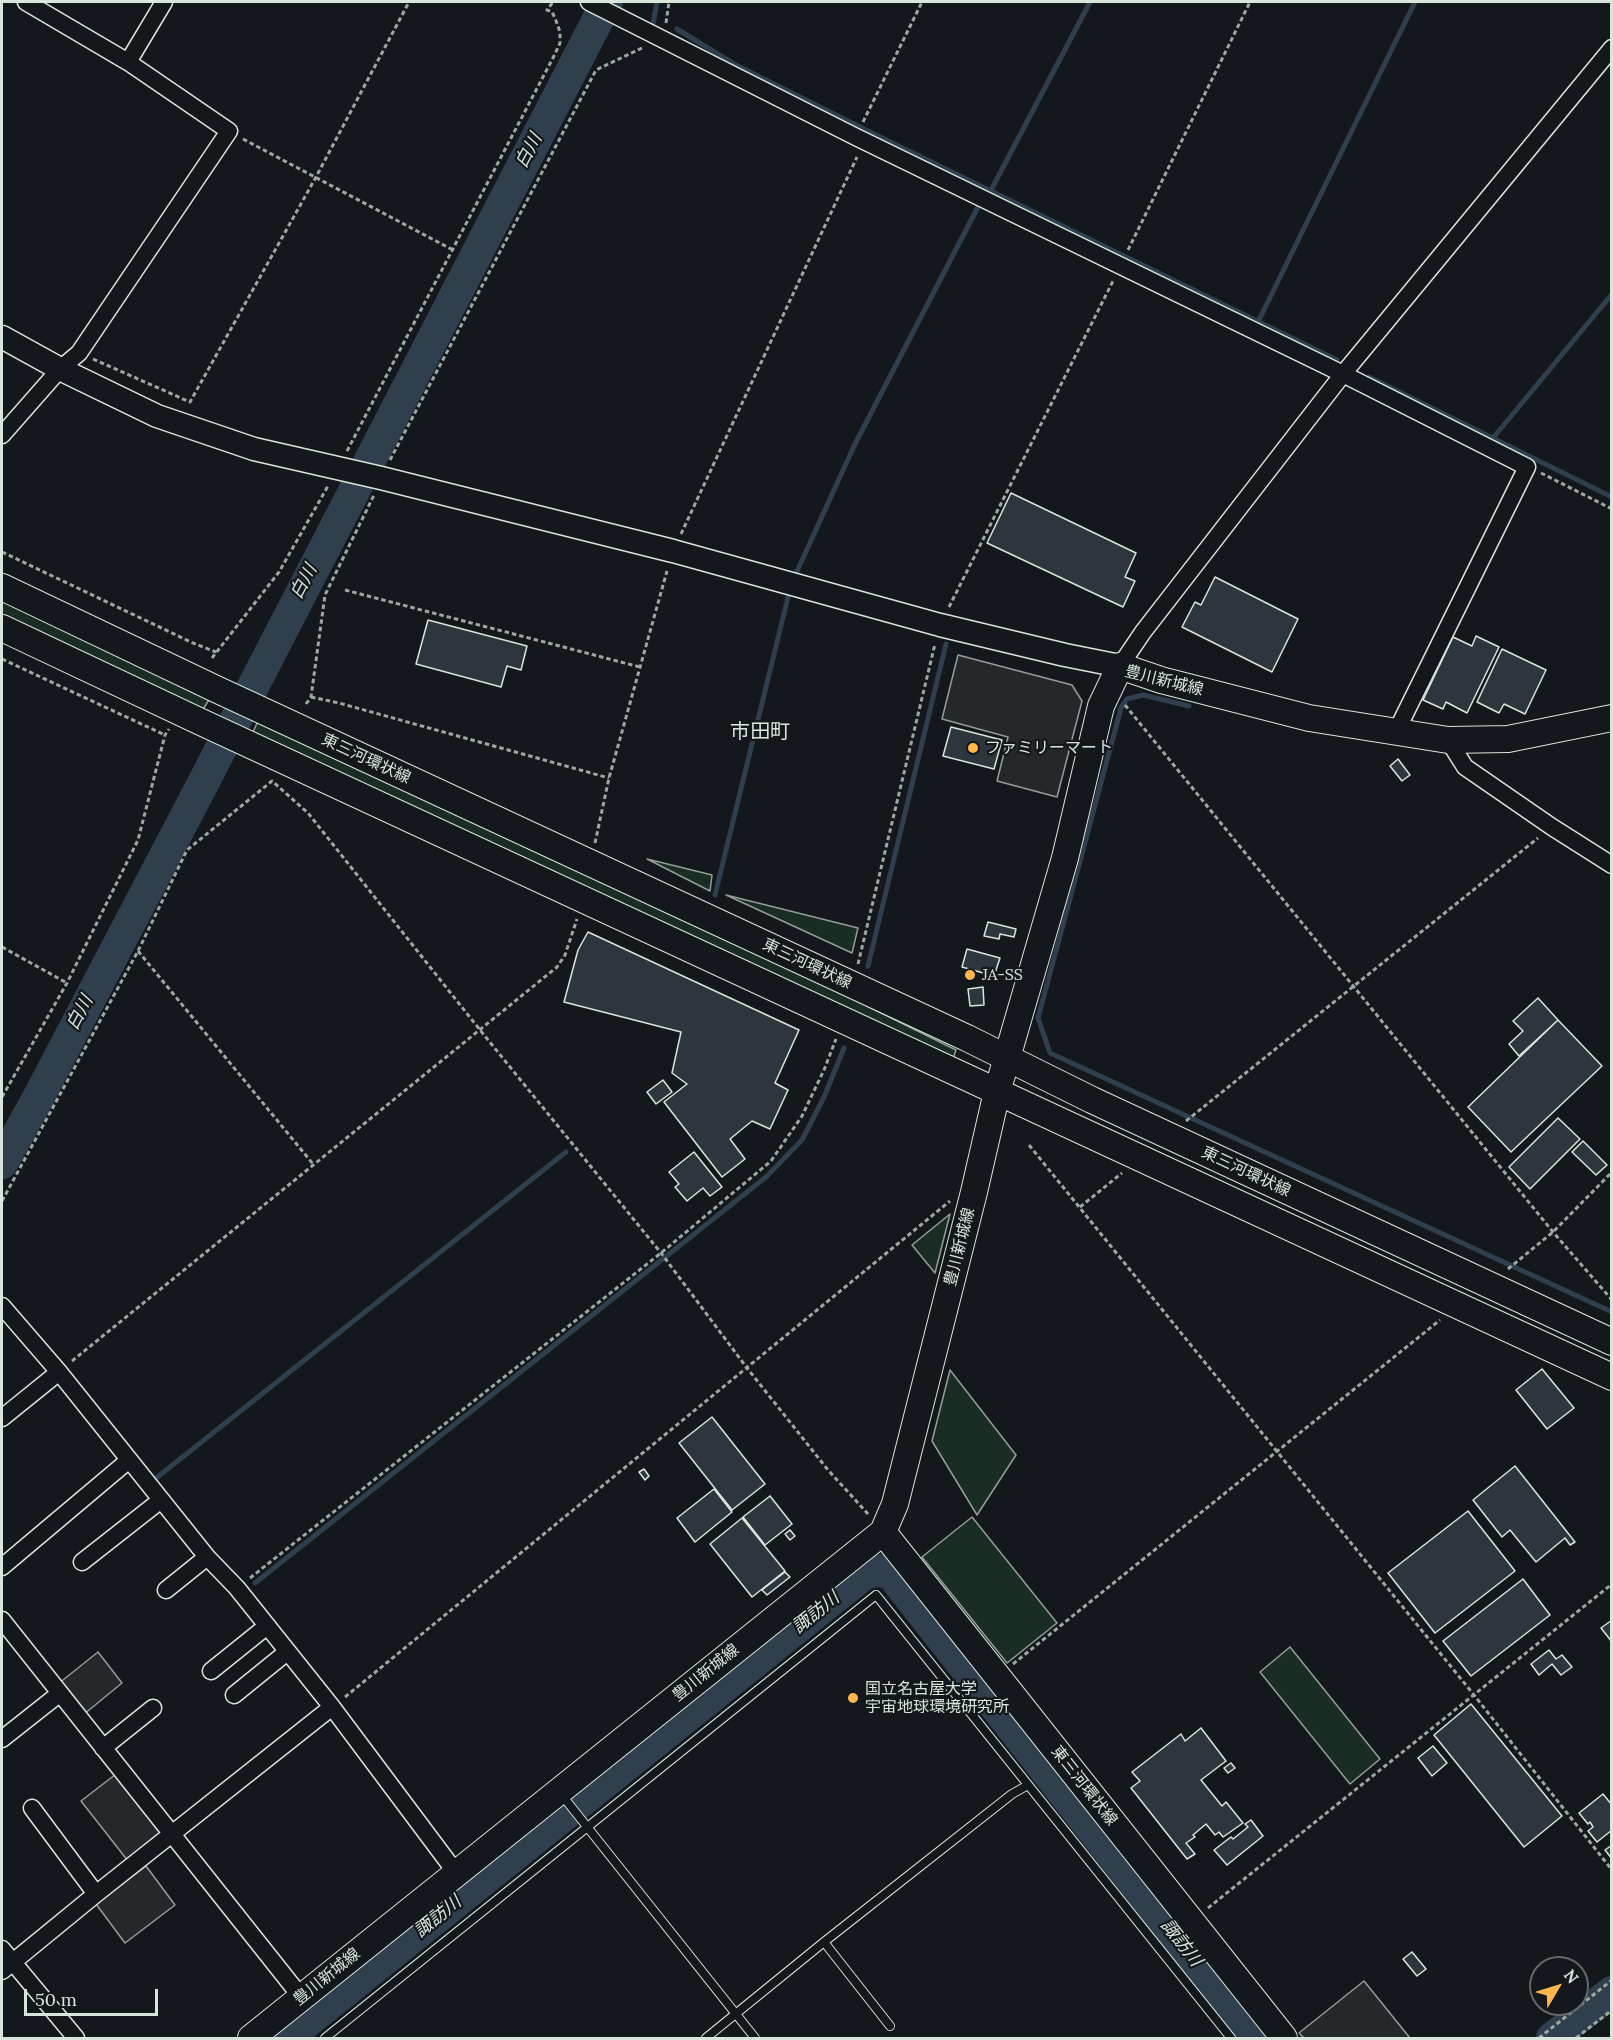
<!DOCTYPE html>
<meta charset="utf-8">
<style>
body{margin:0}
#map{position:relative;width:1613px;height:2040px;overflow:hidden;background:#14181c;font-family:Lora,serif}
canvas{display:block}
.frame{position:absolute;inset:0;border:3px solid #d8e6dc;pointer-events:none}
.north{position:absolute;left:1529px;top:1956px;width:60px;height:60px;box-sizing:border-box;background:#14181c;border:2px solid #626a69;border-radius:50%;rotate:52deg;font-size:16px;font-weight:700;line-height:24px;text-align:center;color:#d8e6dc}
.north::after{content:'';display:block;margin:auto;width:21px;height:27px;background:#ffb74d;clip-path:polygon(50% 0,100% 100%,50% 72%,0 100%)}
.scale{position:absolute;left:24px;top:1989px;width:134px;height:27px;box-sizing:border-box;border:3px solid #d8e6dc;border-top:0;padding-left:8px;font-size:18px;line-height:21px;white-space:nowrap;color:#d8e6dc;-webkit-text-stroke:4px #14181c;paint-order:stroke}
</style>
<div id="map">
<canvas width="1613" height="2040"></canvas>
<div class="frame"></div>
<div class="north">N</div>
<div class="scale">50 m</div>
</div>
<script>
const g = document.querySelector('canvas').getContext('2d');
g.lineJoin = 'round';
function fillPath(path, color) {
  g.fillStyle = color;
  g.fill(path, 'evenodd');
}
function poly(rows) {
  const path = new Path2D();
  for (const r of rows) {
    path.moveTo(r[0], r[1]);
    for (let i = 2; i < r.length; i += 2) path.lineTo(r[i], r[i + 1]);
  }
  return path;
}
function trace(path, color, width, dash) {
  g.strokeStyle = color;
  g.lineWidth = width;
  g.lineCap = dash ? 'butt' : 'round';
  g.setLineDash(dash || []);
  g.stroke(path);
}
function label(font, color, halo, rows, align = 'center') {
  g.font = font + ' Lora,"Noto Sans JP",serif';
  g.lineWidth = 4.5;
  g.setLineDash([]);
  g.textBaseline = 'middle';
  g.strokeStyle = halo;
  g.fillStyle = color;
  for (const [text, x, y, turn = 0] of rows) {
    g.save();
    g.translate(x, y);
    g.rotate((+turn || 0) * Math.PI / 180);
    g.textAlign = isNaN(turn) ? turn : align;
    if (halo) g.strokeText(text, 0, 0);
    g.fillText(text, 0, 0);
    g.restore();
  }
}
const green = poly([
 [2,596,212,695,200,714,2,621,2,596],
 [260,717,780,957,871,1008,956,1050,951,1065,251,736,260,717],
 [647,859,712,875,710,891,647,859],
 [726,895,858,928,852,953,726,895],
 [950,1214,935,1273,912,1245,950,1214],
 [950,1370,1016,1455,977,1515,932,1441,950,1370],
 [972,1517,1057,1623,1007,1663,922,1557,972,1517],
 [1290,1647,1380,1759,1350,1784,1260,1672,1290,1647]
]);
fillPath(green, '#1a2d24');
trace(green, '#939e99', 1.5);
const parking = poly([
 [958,655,1072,685,1082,701,1057,797,997,781,1008,737,942,719,958,655],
 [98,1652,122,1683,83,1715,58,1684,98,1652],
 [116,1774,163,1834,128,1861,81,1801,116,1774],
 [146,1866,175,1905,125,1943,96,1904,146,1866],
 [1364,1981,1410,2038,1304,2038,1299,2033,1364,1981]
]);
fillPath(parking, '#24282b');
trace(parking, '#939e99', 1.5);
trace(poly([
 [653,24,657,2],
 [677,29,734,64,872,133,1337,360],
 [990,192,1090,2],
 [1258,322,1415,2],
 [1369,377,1612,497],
 [1493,438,1612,294],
 [793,580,855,444,980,203],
 [1189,706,1143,695,1127,699,1121,708,1038,1018,1050,1053,1612,1312],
 [715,895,790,589],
 [868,966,946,644],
 [155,1479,566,1152],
 [255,1583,766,1177,802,1140,824,1097,844,1048]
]), '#2f3f4d', 5);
trace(poly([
 [2,1163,38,1098,199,791,607,2],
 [287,2038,864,1574,880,1570,893,1576,1256,2038],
 [1552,2038,1612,1992]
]), '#2f3f4d', 32);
const building = poly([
 [1011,493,1136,553,1125,577,1135,581,1123,607,987,543,1011,493],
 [1215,577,1298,619,1272,672,1182,627,1195,602,1201,605,1215,577],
 [428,620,527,646,521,670,507,666,501,687,416,664,428,620],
 [1476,636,1499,647,1467,713,1446,702,1443,709,1423,700,1453,637,1472,646,1476,636],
 [1502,649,1546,670,1525,714,1504,704,1499,713,1477,702,1502,649],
 [951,727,1002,740,994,769,943,756,951,727],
 [1398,759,1410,775,1402,781,1390,766,1398,759],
 [988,922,1016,929,1014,937,1000,934,999,939,984,936,988,922],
 [588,932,799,1030,775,1083,788,1090,770,1129,752,1121,730,1139,745,1159,722,1177,664,1102,687,1084,672,1073,681,1032,564,1002,578,950,588,932],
 [967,949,1000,958,994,976,962,967,967,949],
 [983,987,984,1005,970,1006,968,989,983,987],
 [1538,998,1558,1020,1519,1056,1509,1044,1523,1031,1513,1021,1538,998],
 [1558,1020,1602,1066,1511,1152,1468,1107,1558,1020],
 [663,1080,672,1092,656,1104,647,1092,663,1080],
 [1558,1118,1580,1139,1530,1189,1509,1167,1558,1118],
 [1583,1141,1607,1165,1596,1175,1572,1152,1583,1141],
 [694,1152,722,1187,710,1196,703,1188,687,1201,675,1187,679,1184,669,1172,694,1152],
 [1542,1369,1574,1408,1547,1429,1516,1390,1542,1369],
 [712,1417,765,1484,732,1510,679,1443,712,1417],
 [1515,1466,1575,1542,1570,1545,1565,1538,1536,1562,1510,1530,1502,1537,1473,1500,1515,1466],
 [644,1469,649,1476,645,1480,639,1472,644,1469],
 [714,1489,732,1512,695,1542,677,1518,714,1489],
 [770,1496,792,1524,765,1545,743,1517,770,1496],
 [1468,1511,1515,1571,1435,1633,1388,1573,1468,1511],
 [742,1518,785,1571,752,1597,710,1544,742,1518],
 [790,1530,795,1536,790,1540,785,1534,790,1530],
 [785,1572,790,1577,767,1595,762,1590,785,1572],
 [1523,1579,1550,1615,1471,1676,1443,1641,1523,1579],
 [1612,1620,1612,1642,1601,1628,1612,1620],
 [1549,1650,1556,1659,1562,1655,1572,1667,1561,1675,1552,1664,1539,1675,1531,1664,1549,1650],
 [1471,1704,1562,1816,1524,1847,1434,1735,1471,1704],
 [1201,1728,1226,1761,1201,1780,1222,1806,1226,1802,1243,1823,1223,1837,1219,1832,1215,1835,1206,1824,1193,1835,1195,1837,1186,1843,1195,1854,1187,1859,1131,1788,1140,1781,1132,1772,1181,1734,1185,1741,1201,1728],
 [1433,1746,1447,1763,1432,1776,1418,1758,1433,1746],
 [1231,1763,1235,1768,1228,1773,1224,1768,1231,1763],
 [1603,1794,1612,1805,1612,1830,1597,1842,1588,1831,1593,1827,1590,1822,1588,1824,1579,1813,1603,1794],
 [1251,1820,1263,1836,1227,1865,1214,1850,1231,1837,1233,1839,1248,1827,1245,1824,1251,1820],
 [1612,1845,1612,1859,1605,1850,1612,1845],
 [1412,1952,1426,1969,1417,1976,1403,1959,1412,1952]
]);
fillPath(building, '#2c363c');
trace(building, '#d8e6dc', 1.5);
const lane = poly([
 [561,1794,755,2038],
 [824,1942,890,2026],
 [325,2038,876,1595,1231,2038],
 [706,2038,824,1942,1012,1794,1028,1785]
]);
const street = poly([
 [589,2,856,137,1343,374,1527,467,1396,732],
 [128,62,164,2],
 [2,435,60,369,79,353,229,131,128,62,26,2],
 [1120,666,1143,632,1343,374,1612,48],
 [1448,740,1465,767,1552,827,1612,865],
 [2,1306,59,1372,207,1557,237,1588,332,1707,457,1874],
 [2,1418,59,1372],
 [82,1562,161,1500],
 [2,1567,129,1460],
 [166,1590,207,1557],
 [2,1620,302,1998],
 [211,1671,267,1626],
 [234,1695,287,1652],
 [2,1739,59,1694],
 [103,1748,153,1708],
 [32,1808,96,1894],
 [2,1949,76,2038],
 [2,1971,96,1894,332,1707]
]);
const secondary = poly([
 [2,337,60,369,157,416,254,449,381,478,673,551,940,625,1065,655,1120,666]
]);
const primary = poly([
 [2,587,218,690,967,1038,1092,1100,1612,1342],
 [2,628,201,722,1612,1377],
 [883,1532,1284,2038],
 [251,2038,883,1532,895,1504,974,1192,997,1092,1065,858,1101,706,1120,666,1161,680,1309,718,1448,740,1508,739,1612,718]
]);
trace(lane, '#d8e6dc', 10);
trace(street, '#d8e6dc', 19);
trace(secondary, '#d8e6dc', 25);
trace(primary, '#d8e6dc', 28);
trace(poly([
 [666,23,669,2],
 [863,122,922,2],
 [243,139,453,250],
 [1128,250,1250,2],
 [93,359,190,402,316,177,409,2],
 [347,451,555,54,560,43,560,32,555,18,552,12,547,10,553,2],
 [390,460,596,70,642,48],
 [1541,473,1612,509],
 [681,534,857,157],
 [2,552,193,643,216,652],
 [345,590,640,667],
 [949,607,1113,281],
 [212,658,279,572,328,486],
 [2,659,165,735],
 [311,697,339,703,609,778],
 [306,704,311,697,325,595,374,495],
 [1125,705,1553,1232,1612,1300],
 [595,843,609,778,667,571],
 [2,947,67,983],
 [138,951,313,1164],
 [858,964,935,644],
 [2,1097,67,983,138,840,165,735,169,729],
 [1186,1121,1538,838],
 [1029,1145,1474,1695,1612,1870],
 [2,1201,138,951,187,850,272,781,308,813,480,1030,661,1253,747,1368,828,1470,869,1515],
 [1080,1207,1122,1173],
 [1508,1269,1553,1232,1612,1172],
 [72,1361,557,967,565,955,577,919],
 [250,1578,661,1253,771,1161,802,1116,824,1070,836,1039],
 [1013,1664,1440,1320],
 [345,1697,950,1201],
 [1208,1908,1612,1584],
 [1539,2038,1612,1980],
 [1576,2038,1612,2010]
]), '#9da8a2', 3, [4.5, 3]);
trace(lane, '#14181c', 8);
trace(street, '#14181c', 16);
trace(secondary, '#14181c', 22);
trace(primary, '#14181c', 26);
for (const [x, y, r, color] of [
 [973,748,6,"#ffb74d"],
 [970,975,6,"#ffb74d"],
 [853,1698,6,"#ffb74d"]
]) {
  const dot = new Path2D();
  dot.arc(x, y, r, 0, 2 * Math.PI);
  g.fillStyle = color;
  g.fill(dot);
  trace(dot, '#14181c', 2);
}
label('16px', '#d8e6dc', '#14181c', [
 ["豊川新城線",1164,681,14],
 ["東三河環状線",366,759,25],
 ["東三河環状線",807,964,25],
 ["東三河環状線",1246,1172,25],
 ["豊川新城線",960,1247,-76],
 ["豊川新城線",706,1673,-39],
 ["東三河環状線",1084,1786,52],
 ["豊川新城線",327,1977,-39]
]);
label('16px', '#d8e6dc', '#14181c', [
 ["ファミリーマート",985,748],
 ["JA-SS",982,975],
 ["国立名古屋大学",865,1689],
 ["宇宙地球環境研究所",865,1707]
], 'left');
label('italic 18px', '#d8e6dc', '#14181c', [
 ["白川",529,151,-62],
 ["白川",304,582,-62],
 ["白川",80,1013,-62],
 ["諏訪川",816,1613,-39],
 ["諏訪川",438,1917,-39],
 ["諏訪川",1181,1943,52]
]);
label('20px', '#d8e6dc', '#14181c', [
 ["市田町",760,732]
]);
</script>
